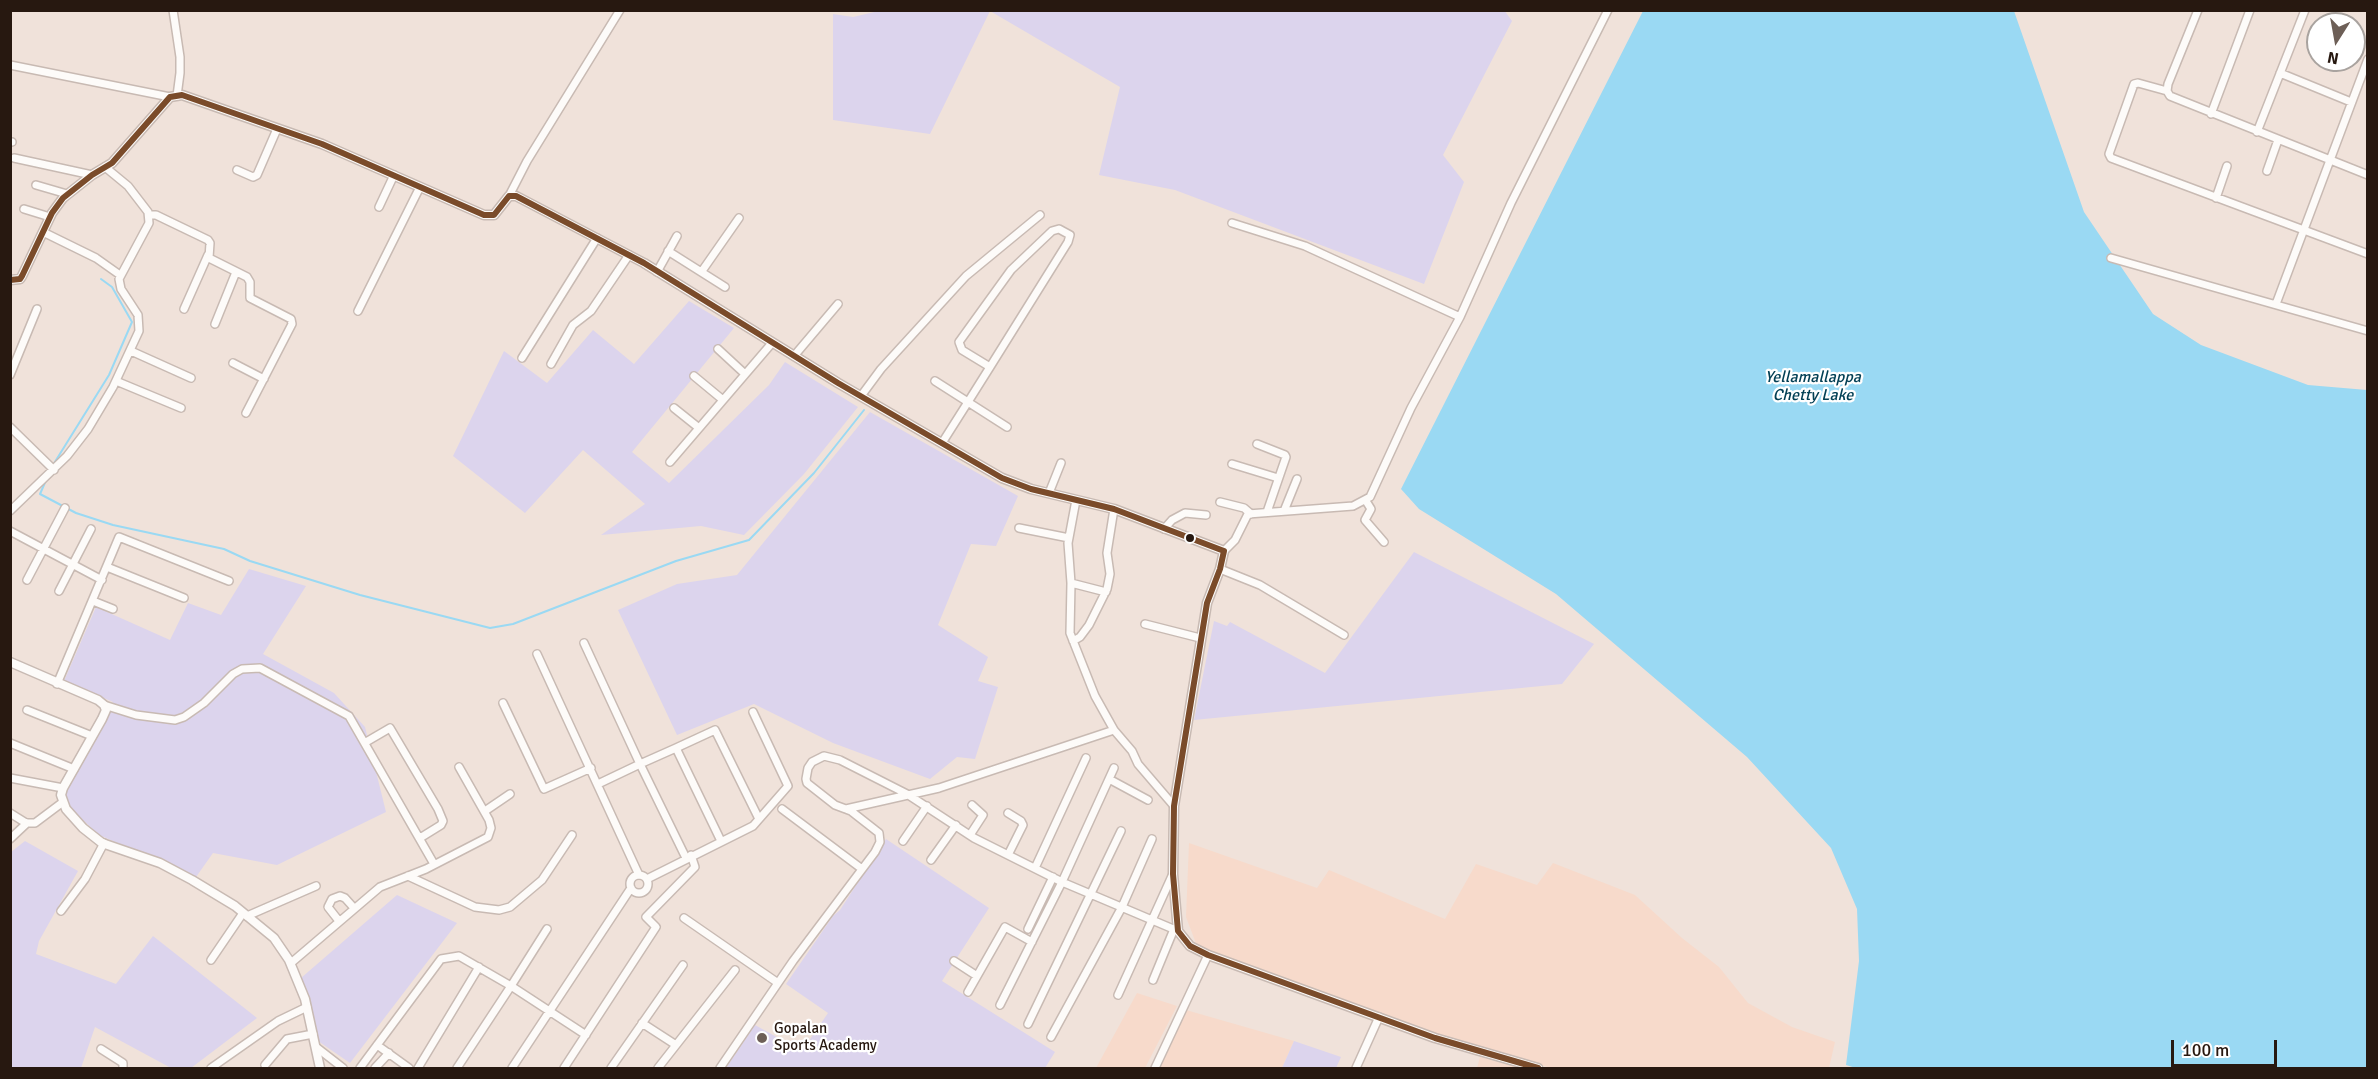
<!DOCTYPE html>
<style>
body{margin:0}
#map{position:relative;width:2378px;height:1079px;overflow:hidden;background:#f0e2da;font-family:Signika,sans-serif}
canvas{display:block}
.frame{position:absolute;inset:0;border:12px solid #271810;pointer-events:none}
.north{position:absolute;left:2306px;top:12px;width:60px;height:60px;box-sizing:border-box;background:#fff;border:2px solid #a9a39f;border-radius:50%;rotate:191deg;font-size:16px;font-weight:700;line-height:24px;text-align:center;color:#271810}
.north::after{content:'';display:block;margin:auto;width:21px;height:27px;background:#6d5f57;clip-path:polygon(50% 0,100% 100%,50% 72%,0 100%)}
.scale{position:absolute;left:2171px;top:1040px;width:106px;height:27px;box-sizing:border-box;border:3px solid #271810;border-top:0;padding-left:8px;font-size:18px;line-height:21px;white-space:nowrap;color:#271810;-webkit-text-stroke:4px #fff;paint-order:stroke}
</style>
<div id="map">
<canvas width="2378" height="1079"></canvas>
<div class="frame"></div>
<div class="north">N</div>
<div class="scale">100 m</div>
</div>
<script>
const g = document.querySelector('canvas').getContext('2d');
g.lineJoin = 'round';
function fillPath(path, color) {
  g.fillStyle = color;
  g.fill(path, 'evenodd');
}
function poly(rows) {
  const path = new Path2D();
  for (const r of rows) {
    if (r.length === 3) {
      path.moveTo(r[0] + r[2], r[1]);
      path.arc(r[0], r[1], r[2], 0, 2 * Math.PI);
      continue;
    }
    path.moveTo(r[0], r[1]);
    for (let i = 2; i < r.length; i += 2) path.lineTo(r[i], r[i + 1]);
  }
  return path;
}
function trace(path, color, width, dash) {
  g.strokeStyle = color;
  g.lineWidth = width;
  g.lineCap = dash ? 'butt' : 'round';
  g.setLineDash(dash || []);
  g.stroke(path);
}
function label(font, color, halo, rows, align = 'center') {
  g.font = font + ' Signika,sans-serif';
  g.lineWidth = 4.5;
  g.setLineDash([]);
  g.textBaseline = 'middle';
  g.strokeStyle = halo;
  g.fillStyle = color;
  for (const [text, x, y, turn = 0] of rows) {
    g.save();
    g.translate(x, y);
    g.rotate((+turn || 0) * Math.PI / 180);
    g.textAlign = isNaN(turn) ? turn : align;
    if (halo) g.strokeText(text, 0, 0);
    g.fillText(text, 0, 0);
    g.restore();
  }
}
fillPath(poly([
 [1189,843,1317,888,1329,870,1445,919,1476,864,1537,885,1553,863,1635,895,1682,938,1719,967,1748,1003,1792,1027,1835,1042,1829,1068,1551,1068,1456,1041,1197,946,1186,917],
 [1137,993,1177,1006,1145,1068,1096,1068],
 [1186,1010,1294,1041,1282,1068,1156,1068],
 [1480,1057,1521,1068,1477,1068]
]), '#f7dacb');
fillPath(poly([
 [883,10,1504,10,1512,21,1443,155,1464,182,1424,284,1175,190,1099,175,1120,87,990,11,930,134,833,120,833,14,853,17],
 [689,301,734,328,632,452,669,483,769,385,785,362,858,407,804,474,744,535,701,526,601,535,645,504,583,450,525,513,453,456,504,351,547,383,593,330,634,364],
 [870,412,1018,496,996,546,971,544,938,625,988,657,978,681,998,687,975,759,957,757,930,779,833,743,754,704,677,735,618,610,677,584,737,575],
 [1414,552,1594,644,1562,684,1194,720,1214,621,1227,626,1230,622,1325,673],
 [249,569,306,586,263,654,334,693,365,727,386,812,277,865,213,853,196,877,99,835,69,807,65,795,113,702,64,681,96,607,170,640,188,603,221,615],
 [886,839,989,908,942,981,1055,1052,1045,1068,726,1068,755,1025,802,1051,828,1013,786,984,833,916,840,910],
 [25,841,78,871,39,941,36,954,116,984,153,936,257,1018,191,1068,171,1068,95,1027,81,1068,11,1068,11,852],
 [397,895,457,923,350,1063,318,1041,301,978],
 [1294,1041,1341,1057,1336,1068,1282,1068]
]), '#dcd4ed');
fillPath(poly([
 [1643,11,2014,11,2084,212,2153,314,2201,345,2308,385,2367,390,2367,1068,1856,1068,1846,1065,1859,961,1857,909,1831,848,1747,757,1556,594,1419,509,1401,489]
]), '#9ad9f3');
trace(poly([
 [53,465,109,375,132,322,112,287,101,279],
 [47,478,40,494,76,513,113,525,224,549,250,561,360,595,490,628,513,624,676,561,749,540,814,473,864,410]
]), '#9ad9f3', 2);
const minor = poly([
 [173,10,180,57,180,73,177,96],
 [2198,10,2168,84,2167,91,2170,96,2368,175],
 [10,65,170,97],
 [2280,73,2351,102],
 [2167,91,2138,83,2134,84,2109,154,2111,158,2368,254],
 [2211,114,2250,10],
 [2257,132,2305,10],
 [10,142,12,142],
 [14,158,92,175],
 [237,170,253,177,257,175,277,129],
 [2267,171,2278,140],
 [36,185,67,194],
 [509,196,527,161,620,10],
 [2216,198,2227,166],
 [379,207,394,175],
 [24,209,50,217],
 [149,215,156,215,208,240,210,243,209,258,247,277,250,282,250,298,291,319,292,324,246,413],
 [1232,223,1305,246,1460,317],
 [43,232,96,258,120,275],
 [668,251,725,287],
 [2111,258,2368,331],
 [702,271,739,218],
 [657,272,677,236],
 [2276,304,2368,59],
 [184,309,208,255],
 [358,311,420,187],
 [215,324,236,272],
 [718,349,745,374],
 [131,351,191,378],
 [794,356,838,304],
 [522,358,597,238],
 [233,363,264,379],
 [551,364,573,325,591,311,629,255],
 [10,375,37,309],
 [694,376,723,400],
 [116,381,181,408],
 [935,381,1007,427],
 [861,396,881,369,966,276,1040,215],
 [674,408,699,428],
 [10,427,54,470],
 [942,443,968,402,990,367,1068,242,1070,235,1059,229,1052,231,1011,270,959,342,962,350,990,367],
 [1257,444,1285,455,1286,457,1267,512],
 [670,462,772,343],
 [1232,464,1278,478],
 [1049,493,1061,463],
 [1076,500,1068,543,1071,583,1106,592],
 [1366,501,1371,509,1365,520,1384,542],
 [1220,502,1244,508,1251,514],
 [10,511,67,456,88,429,113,387,139,331,138,315,121,289,119,279,149,223,148,212,128,186,105,167],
 [1284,511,1297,479],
 [1019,528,1069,538],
 [1164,529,1172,520,1185,513,1206,515],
 [10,531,102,580],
 [1224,551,1235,540,1248,514,1353,506,1370,497,1411,408,1460,317,1511,203,1608,10],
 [107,567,184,598],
 [1220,569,1260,585,1344,635],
 [27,580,65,508],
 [1071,583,1070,633,1095,696,1114,730,1132,751,1138,764,1174,806],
 [59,591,91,529],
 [93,601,113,609],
 [1145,624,1200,638],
 [1073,641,1080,637,1089,625,1107,589,1110,574,1107,553,1114,509],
 [584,643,640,764,676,748],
 [537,654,639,875],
 [57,684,119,537,229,581],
 [503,703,544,789,591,768],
 [104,705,136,715,175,720,184,717,204,703,233,674,242,669,260,668,349,716,434,864],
 [27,710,92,736],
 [366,742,390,728,438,809,443,821,441,825,420,838],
 [10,743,74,769],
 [10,778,63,788],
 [1109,779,1148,800],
 [598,784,640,764,686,858],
 [782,809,862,869],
 [846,809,939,788,1114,730],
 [485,811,510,794],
 [10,813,26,823,35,823,63,802],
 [1008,813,1021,821,1023,825,1008,855],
 [970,835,983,815,972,805],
 [10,839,27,823],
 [721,841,676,748,715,730,759,819],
 [903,841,927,806],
 [931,860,956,825],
 [1035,868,1086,758],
 [639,884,9],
 [408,876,475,907,499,910,510,907,542,880,572,835],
 [647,879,753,826,788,786,753,712],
 [61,911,85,879,104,843],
 [247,916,316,886],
 [684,918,778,983],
 [339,921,328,907,332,899,340,896,345,898,354,908],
 [1028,929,1053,877],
 [211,960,243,913],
 [954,961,977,976],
 [291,963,380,887,426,869,488,837,491,828,489,820,459,767],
 [1153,980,1174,929],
 [968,992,1005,927,1032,942],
 [1118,995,1172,876],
 [1000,1005,1062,882,1114,768],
 [642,1023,676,1045],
 [1028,1024,1121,831],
 [1051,1037,1122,907,1152,839],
 [377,1045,409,1068],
 [316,1047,343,1068],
 [101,1049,123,1063,123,1068],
 [265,1065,287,1039,313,1034],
 [211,1068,278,1021,307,1007],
 [360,1068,441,959,459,956,511,986,547,929],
 [375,1068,389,1053],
 [418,1068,479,967],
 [457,1068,511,986,586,1035],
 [512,1068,631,888],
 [564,1068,656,927,646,917,695,867,691,855],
 [611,1068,683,965],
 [658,1068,735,970],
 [720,1068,793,961,875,852,880,842,879,833,851,811,835,805,807,783,806,779,808,768,812,762,824,756,840,760,907,794,974,838,1062,882,1178,931],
 [1155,1068,1208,955],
 [1356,1068,1379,1017]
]);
const tertiary = poly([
 [10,280,20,279,22,276,52,213,63,198,92,175,112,163,170,97,182,95,322,144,484,215,494,215,509,196,516,196,644,263,838,383,1002,478,1031,489,1114,509,1224,551,1220,569,1207,603,1174,806,1173,874,1178,931,1190,946,1208,955,1435,1038,1538,1068],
 [10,662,98,700,104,705,106,710,102,719,63,788,61,795,66,809,83,828,102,843,160,863,192,880,235,906,274,938,289,960,305,999,320,1068]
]);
trace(minor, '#c8bab3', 10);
trace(tertiary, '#c8bab3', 11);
trace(minor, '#fdfbf9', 7);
trace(tertiary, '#fdfbf9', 8);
trace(poly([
 [10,280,20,279,22,276,52,213,63,198,92,175,112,163,170,97,182,95,322,144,484,215,494,215,509,196,516,196,644,263,838,383,1002,478,1031,489,1114,509,1224,551,1220,569,1207,603,1174,806,1173,874,1178,931,1190,946,1208,955,1435,1038,1538,1068]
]), '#7a4b2a', 6);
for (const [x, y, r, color] of [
 [1190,538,5,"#271810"],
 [762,1038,6,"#6d5f57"]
]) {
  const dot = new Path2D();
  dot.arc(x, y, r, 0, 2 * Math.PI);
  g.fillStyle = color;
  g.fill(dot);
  trace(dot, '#fff', 2);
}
label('15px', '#271810', '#fff', [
 ["Gopalan",774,1029],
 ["Sports Academy",774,1046]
], 'left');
label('italic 16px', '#034055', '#fff', [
 ["Yellamallappa",1813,378],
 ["Chetty Lake",1813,396]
]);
</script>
